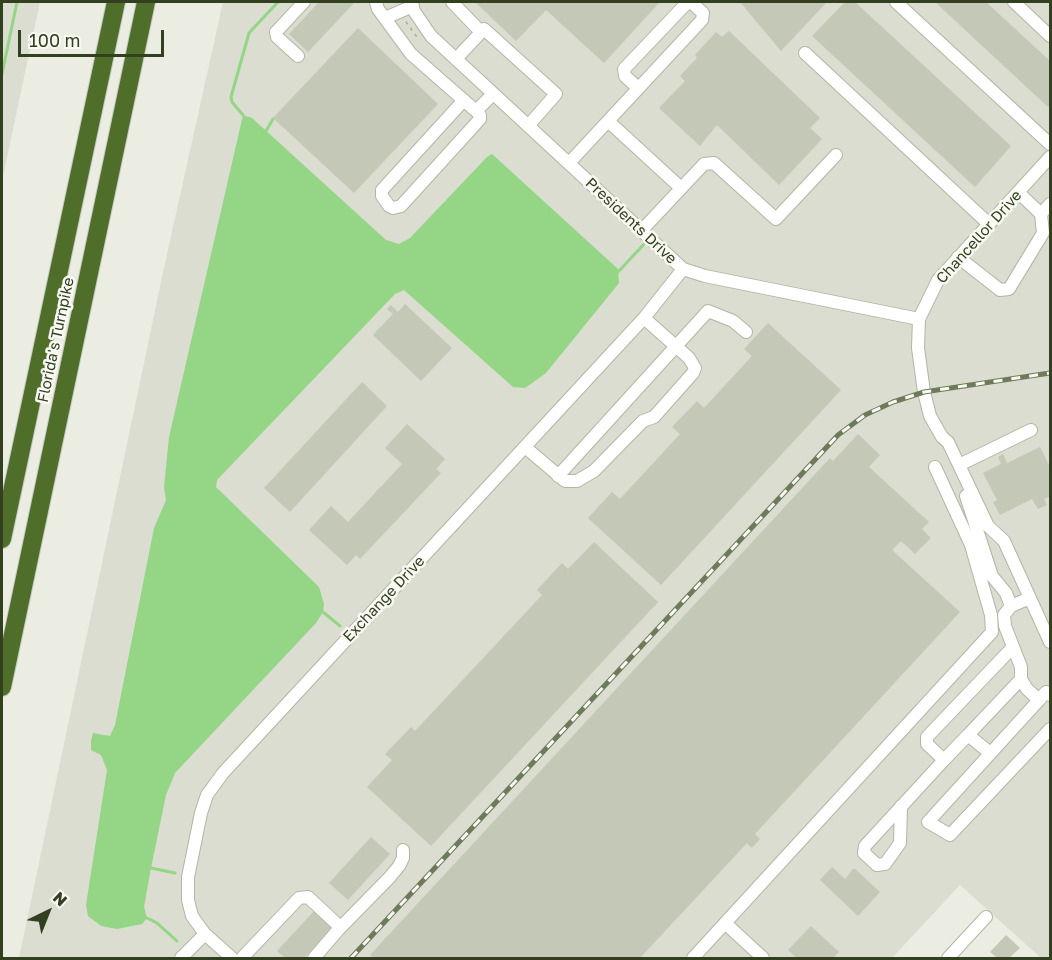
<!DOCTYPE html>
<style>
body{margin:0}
#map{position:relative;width:1052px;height:960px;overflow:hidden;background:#ebede2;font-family:"Golos Text",sans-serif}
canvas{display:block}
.frame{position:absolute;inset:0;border:3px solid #334020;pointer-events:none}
.north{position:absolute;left:18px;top:882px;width:60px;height:60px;-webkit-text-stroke:4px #f8f9f3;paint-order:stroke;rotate:43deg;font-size:16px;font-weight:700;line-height:24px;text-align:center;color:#334020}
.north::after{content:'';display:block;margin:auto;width:21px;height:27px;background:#334020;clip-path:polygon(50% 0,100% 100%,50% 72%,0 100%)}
.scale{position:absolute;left:18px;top:30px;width:146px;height:27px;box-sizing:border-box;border:3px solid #334020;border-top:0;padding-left:8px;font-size:18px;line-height:21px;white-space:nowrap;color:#334020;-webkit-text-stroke:4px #f8f9f3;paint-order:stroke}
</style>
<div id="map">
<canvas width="1052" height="960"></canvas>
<div class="frame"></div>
<div class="north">N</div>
<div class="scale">100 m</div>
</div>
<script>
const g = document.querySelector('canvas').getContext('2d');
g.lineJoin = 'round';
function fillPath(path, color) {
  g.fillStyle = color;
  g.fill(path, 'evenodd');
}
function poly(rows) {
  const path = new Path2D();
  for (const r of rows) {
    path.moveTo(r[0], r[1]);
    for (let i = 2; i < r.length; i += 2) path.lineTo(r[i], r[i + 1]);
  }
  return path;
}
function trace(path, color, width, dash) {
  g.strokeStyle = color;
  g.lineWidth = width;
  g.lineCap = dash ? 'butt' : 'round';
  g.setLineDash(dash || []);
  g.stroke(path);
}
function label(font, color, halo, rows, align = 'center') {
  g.font = font + ' "Golos Text",sans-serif';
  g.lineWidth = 5;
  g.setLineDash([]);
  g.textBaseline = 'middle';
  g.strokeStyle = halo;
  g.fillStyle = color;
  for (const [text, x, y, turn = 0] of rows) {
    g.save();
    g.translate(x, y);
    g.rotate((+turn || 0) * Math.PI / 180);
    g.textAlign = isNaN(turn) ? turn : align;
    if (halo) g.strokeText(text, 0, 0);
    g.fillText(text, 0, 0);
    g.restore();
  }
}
fillPath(poly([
 [2,2,40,2,2,181],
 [223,2,1050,2,1050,958,1041,958,960,885,892,958,19,958,165,263]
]), '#daddd0');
fillPath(poly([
 [243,115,252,118,386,240,399,244,410,238,487,157,492,154,618,269,619,283,546,373,525,388,513,387,404,290,395,294,217,480,216,487,319,587,324,604,323,612,316,623,175,773,166,795,151,868,144,907,147,918,142,924,117,929,101,926,88,916,86,905,107,770,101,755,91,750,91,741,93,733,110,736,115,725,154,528,166,500,164,487,169,437]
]), '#94d686');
trace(poly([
 [2,74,17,2],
 [243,115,232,102,231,97,249,33,278,2],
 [266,131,273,119],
 [618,272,646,242],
 [323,612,340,626],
 [151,868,175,873],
 [147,918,157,923,177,941]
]), '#94d686', 3);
fillPath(poly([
 [319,2,355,2,308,52,289,34],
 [475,2,660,2,604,63,546,10,516,41],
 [740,2,827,2,781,51],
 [845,2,855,2,1011,146,975,187,812,36],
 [935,2,986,2,1050,61,1050,104,1048,107],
 [358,28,438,104,354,193,273,118],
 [729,31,820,118,810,128,822,139,779,185,717,125,700,146,659,108,685,81,680,76,697,58,695,55,716,32,722,37],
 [405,304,452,348,421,381,373,335,393,314,387,309,391,305,398,312],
 [768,323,841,390,661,585,588,518,612,492,620,499,680,434,672,427,697,401,704,408,752,356,744,349],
 [362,382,387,406,290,512,264,488],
 [407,424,445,459,436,469,441,473,360,559,356,555,347,565,309,530,331,506,348,522,402,464,385,448],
 [858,434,880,455,869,467,929,522,922,529,931,538,915,554,901,541,892,550,960,612,755,834,760,839,752,848,747,843,640,958,374,958,370,955,830,458,833,461],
 [1040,447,1050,467,1050,496,1044,499,1047,505,1038,509,1032,499,1000,515,993,502,997,500,983,473,1001,464,998,457,1003,454,1007,463],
 [594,542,658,602,431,846,367,787,392,760,385,754,411,727,415,731,542,595,537,590,562,563,568,569],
 [371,837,390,854,348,900,329,883],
 [832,867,845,879,854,868,880,892,858,916,820,880],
 [315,910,333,927,304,958,285,958,277,951],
 [811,926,839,952,833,958,797,958,788,950],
 [1006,935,1020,948,1009,958,997,958,990,952]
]), '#c3c8b7');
const minor = poly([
 [376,2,378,9,411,54,476,111,493,94],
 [411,2,414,11,431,36,683,269,705,276,919,319],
 [452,2,481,32],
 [896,2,1050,144],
 [1014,2,1050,36],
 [385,18,413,6],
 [805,53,989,224],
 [298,56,277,37,276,32,304,2],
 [456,59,484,29,556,94,528,126],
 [464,100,382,190,382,196,389,206,393,208,401,206,480,119,480,115,476,111],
 [608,121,681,188],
 [1050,157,938,280,919,319,918,348,924,392,930,416,942,437,948,442,988,526,1004,541,1050,642],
 [569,163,608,121,702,20,703,13,691,2,685,5,624,69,625,76,638,88],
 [1018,192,1041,214,1050,204],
 [642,230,704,164,714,163,776,219,836,155],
 [958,257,1000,290,1009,289,1043,233,1041,214],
 [525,447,565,481,577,481,594,471,643,421,654,417,693,373,695,368,689,358,644,318],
 [959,465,1031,430],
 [558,476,708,311,733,321,746,332],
 [966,496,992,576,1006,593,1011,606],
 [1030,598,1011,606,1004,615,1005,626,1021,667,1021,679,1027,689,1039,700,1046,692,1050,695],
 [1039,700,928,822,950,835,1050,729],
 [968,735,1021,679],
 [944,760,968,735,990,753],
 [901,806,900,843,885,864,877,865,864,853,865,846,944,760,927,744,927,737,1013,647],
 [725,923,763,958],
 [339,929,389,878,399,866,403,858,403,850],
 [181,958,205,934],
 [232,958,205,934,192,916,188,900,188,877,201,813,207,795,223,773,644,318,683,269],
 [242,958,299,898,308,897,338,925,339,929,314,958],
 [693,958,992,632,991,615,971,545,935,467],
 [948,958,986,917]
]);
const highway = poly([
 [2,539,116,2],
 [2,687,146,2]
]);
trace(minor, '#b0b6a4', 14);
trace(highway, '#c6cac1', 20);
trace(poly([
 [406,22,417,37]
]), '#a1b380', 1.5, [3, 4.5]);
trace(minor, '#fff', 12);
trace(highway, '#4e6e2a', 18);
const rail = poly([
 [351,958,838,435,865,415,893,402,924,392,1050,373]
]);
trace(rail, '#6e7b5b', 5);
trace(rail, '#f8f9f3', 3, [9]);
label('15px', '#334020', '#f8f9f3', [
 ["Presidents Drive",631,221,43],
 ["Chancellor Drive",979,237,-48],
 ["Florida's Turnpike",56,340,-78],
 ["Exchange Drive",384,599,-47]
]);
</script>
